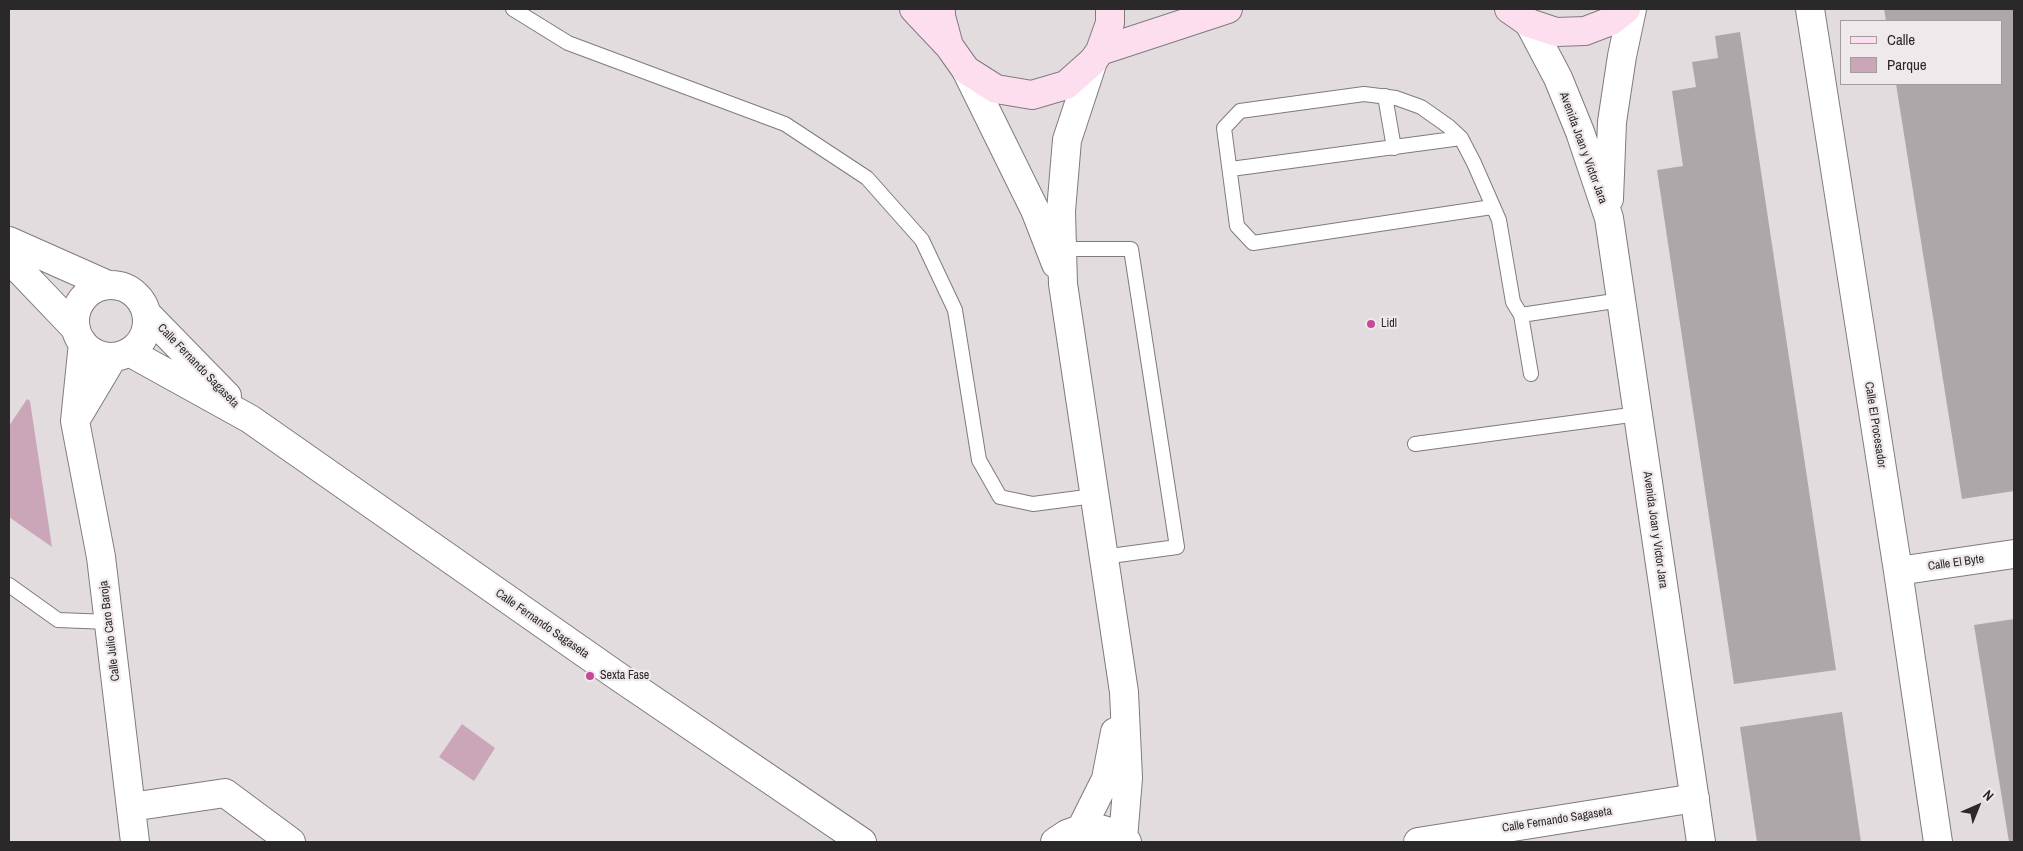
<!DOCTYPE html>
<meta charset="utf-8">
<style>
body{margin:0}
#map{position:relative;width:2023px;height:851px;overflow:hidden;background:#e3dcdf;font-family:"Archivo Narrow",sans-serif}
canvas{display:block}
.frame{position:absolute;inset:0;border:10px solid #2a2829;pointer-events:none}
.legend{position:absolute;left:1840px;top:20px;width:162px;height:65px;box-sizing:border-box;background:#f0e9ec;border:1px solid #a19c9e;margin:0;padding:6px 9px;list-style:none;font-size:15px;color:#2a2829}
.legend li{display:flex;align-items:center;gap:10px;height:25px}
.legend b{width:25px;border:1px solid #a19c9e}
.north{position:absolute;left:1953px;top:781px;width:50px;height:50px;-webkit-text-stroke:4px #f0e9ec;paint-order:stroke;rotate:44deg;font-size:14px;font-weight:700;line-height:20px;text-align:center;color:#2a2829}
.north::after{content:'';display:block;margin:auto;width:18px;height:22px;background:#2a2829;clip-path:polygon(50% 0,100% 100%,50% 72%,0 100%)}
</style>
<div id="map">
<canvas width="2023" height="851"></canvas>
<div class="frame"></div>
<ul class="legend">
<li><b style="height:6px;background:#fcdeef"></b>Calle</li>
<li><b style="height:14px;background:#cba6b9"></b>Parque</li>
</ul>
<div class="north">N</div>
</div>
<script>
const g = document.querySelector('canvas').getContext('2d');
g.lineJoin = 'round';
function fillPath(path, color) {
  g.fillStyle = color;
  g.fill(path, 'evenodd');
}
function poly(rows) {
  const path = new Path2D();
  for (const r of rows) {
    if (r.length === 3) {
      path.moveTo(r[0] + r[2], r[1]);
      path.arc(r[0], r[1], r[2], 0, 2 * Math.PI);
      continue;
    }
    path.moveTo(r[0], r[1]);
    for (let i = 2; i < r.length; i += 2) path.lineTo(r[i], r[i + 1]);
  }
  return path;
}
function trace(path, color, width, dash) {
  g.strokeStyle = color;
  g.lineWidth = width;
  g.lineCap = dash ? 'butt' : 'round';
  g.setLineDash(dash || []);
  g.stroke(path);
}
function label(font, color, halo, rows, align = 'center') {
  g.font = font + ' "Archivo Narrow",sans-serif';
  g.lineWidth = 4.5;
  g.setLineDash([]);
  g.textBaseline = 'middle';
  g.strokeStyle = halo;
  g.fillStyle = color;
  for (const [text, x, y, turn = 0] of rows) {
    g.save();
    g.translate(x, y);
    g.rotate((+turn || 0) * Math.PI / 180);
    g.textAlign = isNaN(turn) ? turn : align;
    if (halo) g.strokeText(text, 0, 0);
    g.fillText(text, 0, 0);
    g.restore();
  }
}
fillPath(poly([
 [27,399,30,401,52,547,9,517,9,426],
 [462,724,495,748,474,781,439,757]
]), '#cba6b9');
fillPath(poly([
 [1884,9,2014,9,2014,491,1962,499,1896,84,2002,84,2002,21,1886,21],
 [1740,32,1836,670,1734,684,1657,170,1683,166,1672,91,1696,87,1692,62,1718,58,1715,36],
 [2014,619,2014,842,2009,842,1974,625],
 [1842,712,1861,842,1757,842,1740,727]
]), '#ada7aa');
const lane = poly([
 [513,9,568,43,785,124,867,178,922,240,955,310,979,460,1000,497,1033,504,1094,496],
 [1385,96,1394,148],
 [1231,169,1461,138],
 [1492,207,1253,243,1237,226,1224,128,1240,111,1364,94,1396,98,1421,107,1448,126,1461,138,1474,163,1499,220,1513,302,1521,315],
 [1062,249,1131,249,1177,547,1103,557],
 [1531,374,1521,315,1621,300],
 [1415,444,1638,414],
 [9,585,58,620,109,622]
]);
const street = poly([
 [1810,9,1898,571,1938,842],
 [1529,23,1558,78,1580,132,1609,218,1701,842],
 [1093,61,1067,140,1061,211,1062,249,1063,284,1124,692,1128,778,1123,839],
 [966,70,1035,210,1056,264],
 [1609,199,1612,122,1622,56,1632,9],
 [9,241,108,285],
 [9,259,75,328],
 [111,321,36],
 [146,313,227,396],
 [83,343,75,421,101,557,135,842],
 [129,352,250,419,616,675,862,842],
 [79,414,113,357],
 [1898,571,2014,554],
 [131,807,225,793,291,842],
 [1081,829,1106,779,1115,732],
 [1055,842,1067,834,1081,829,1096,828,1110,832,1127,842],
 [1418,842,1695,798]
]);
const secondary = poly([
 [914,9,947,44],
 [941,9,941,16,949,46,966,70,996,89,1032,95,1066,85,1093,61,1100,51,1110,23,1110,9],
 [1509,9,1529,23,1556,32,1585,31,1611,21,1626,9],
 [1100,51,1228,9]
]);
trace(lane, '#807a7d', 16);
trace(street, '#807a7d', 30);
trace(secondary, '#807a7d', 30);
trace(lane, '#fff', 14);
trace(street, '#fff', 28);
trace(secondary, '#fcdeef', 28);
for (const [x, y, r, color] of [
 [1371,324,5,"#c64896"],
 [590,676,5,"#c64896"]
]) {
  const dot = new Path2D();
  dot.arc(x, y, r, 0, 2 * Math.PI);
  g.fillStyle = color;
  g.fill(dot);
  trace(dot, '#f0e9ec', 2);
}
label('12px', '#2a2829', '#f0e9ec', [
 ["Avenida Joan y Víctor Jara",1583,148,70],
 ["Calle Fernando Sagaseta",198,366,46],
 ["Calle El Procesador",1875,425,81],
 ["Avenida Joan y Victor Jara",1655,530,82],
 ["Calle El Byte",1956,563,-8],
 ["Calle Fernando Sagaseta",542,624,35],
 ["Calle Julio Caro Baroja",110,631,-97],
 ["Calle Fernando Sagaseta",1557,820,-9]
]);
label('12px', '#2a2829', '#f0e9ec', [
 ["Lidl",1381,324],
 ["Sexta Fase",600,676]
], 'left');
</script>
